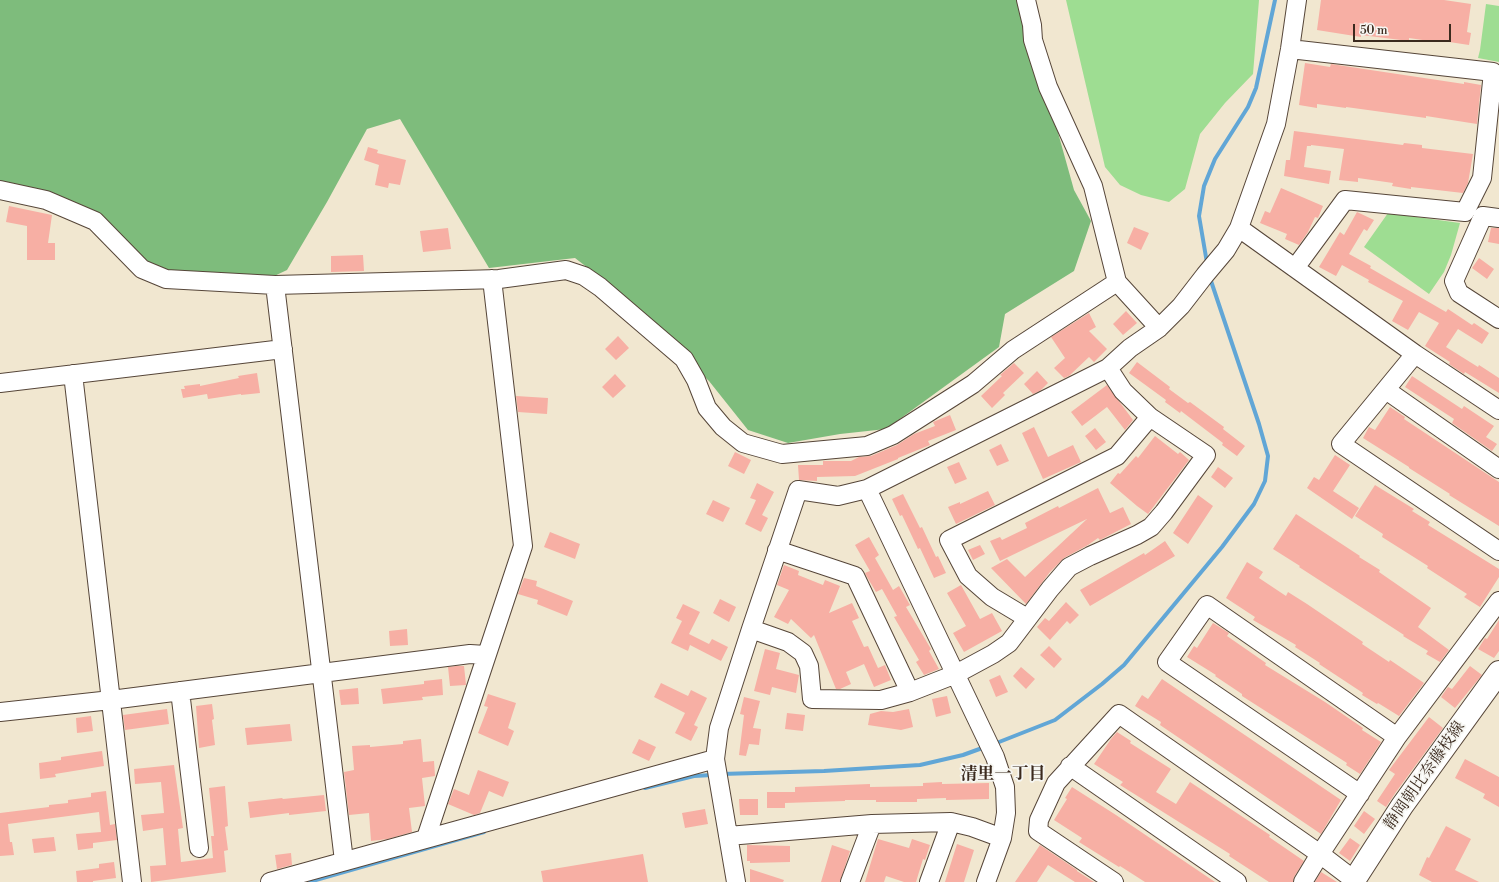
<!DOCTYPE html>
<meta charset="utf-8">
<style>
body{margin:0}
#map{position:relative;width:1499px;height:882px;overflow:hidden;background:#f1e7d0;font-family:"Libre Bodoni",serif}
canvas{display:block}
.scale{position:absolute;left:1353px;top:24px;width:98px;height:18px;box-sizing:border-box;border:2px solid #3b2a1e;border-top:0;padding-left:5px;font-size:12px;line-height:14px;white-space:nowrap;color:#3b2a1e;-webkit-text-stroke:3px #f6f6f2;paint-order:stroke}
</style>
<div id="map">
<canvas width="1499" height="882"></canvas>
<div class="scale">50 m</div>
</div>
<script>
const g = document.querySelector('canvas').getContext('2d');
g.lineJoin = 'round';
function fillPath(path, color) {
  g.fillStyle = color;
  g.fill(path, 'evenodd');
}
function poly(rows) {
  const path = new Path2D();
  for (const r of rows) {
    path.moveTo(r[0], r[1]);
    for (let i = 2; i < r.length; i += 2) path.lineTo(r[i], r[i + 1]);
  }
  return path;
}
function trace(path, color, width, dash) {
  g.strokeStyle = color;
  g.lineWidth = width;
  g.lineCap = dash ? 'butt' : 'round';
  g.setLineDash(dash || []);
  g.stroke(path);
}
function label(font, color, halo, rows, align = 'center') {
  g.font = font + ' "Libre Bodoni","Noto Serif JP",serif';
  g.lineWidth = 3.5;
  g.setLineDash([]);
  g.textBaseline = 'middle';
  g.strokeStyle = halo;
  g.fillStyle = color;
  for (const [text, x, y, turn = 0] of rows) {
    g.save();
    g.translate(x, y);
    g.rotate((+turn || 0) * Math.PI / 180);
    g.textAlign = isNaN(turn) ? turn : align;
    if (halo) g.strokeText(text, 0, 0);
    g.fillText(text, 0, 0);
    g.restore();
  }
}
fillPath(poly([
 [1066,0,1259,0,1253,74,1225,103,1200,134,1185,189,1169,202,1141,195,1120,185,1105,167],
 [1486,4,1499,6,1499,62,1478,58,1480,50],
 [1388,213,1460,223,1451,255,1444,272,1429,294,1364,247]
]), '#9edd92');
fillPath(poly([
 [0,0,1021,0,1074,190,1091,221,1074,271,1005,314,999,347,886,429,840,434,788,443,748,430,709,381,606,282,575,258,489,268,400,119,367,129,327,202,287,270,270,278,171,275,148,267,92,210,0,184]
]), '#7ebc7c');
trace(poly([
 [1207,263,1199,216,1204,186,1215,159,1248,107,1256,88,1275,0],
 [994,744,1055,720,1102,684,1124,665,1222,547,1254,504,1265,481,1268,456,1259,424,1210,278],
 [721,774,824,771,920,765,963,755,985,747],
 [645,788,694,776,712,775],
 [309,882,484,832]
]), '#61a6d6', 4);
fillPath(poly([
 [1321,0,1444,0,1471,4,1467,32,1471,33,1469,45,1436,40,1436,42,1409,38,1409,41,1361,35,1361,37,1317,30],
 [1305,63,1330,67,1331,64,1344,66,1464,84,1464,82,1481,85,1477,124,1426,116,1426,118,1346,107,1346,108,1317,104,1317,108,1299,105],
 [1294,131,1403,145,1404,143,1422,145,1422,148,1473,154,1468,183,1463,193,1411,187,1411,189,1392,186,1393,183,1358,178,1358,182,1339,180,1344,149,1311,145,1311,146,1307,146,1304,167,1331,171,1329,184,1284,176,1286,160,1290,160],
 [368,147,378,150,377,153,406,160,400,185,389,183,388,188,375,185,379,165,364,160],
 [1281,188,1323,206,1318,218,1315,217,1308,232,1299,245,1285,239,1287,234,1260,223,1265,211,1270,213],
 [9,206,52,215,48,243,55,243,55,260,27,260,27,226,6,222],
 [1357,212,1374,220,1367,231,1364,229,1349,254,1371,266,1370,268,1446,312,1448,309,1472,325,1474,323,1489,333,1482,344,1458,329,1446,347,1478,367,1479,365,1499,378,1499,393,1465,372,1464,374,1449,364,1450,362,1425,346,1439,323,1419,312,1408,330,1392,321,1403,301,1368,282,1369,280,1342,265,1336,276,1319,267,1340,232,1344,235],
 [1134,227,1149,233,1141,250,1127,243],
 [448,228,451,249,423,252,420,231],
 [1491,228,1499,228,1499,244,1488,242],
 [363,255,364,271,331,272,331,256],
 [1479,258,1494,269,1487,279,1472,268],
 [1126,311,1137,323,1123,335,1113,324],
 [1089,313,1096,327,1089,331,1107,349,1094,362,1089,357,1069,376,1064,378,1054,368,1065,358,1051,337],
 [618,336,629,348,616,360,605,349],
 [1137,362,1170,387,1169,389,1188,403,1190,402,1224,427,1223,429,1245,446,1237,456,1222,445,1223,443,1181,411,1180,413,1165,402,1166,400,1129,373],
 [1014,363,1024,373,1003,393,1005,395,992,408,981,396,1002,376,1000,375],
 [1037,371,1048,383,1040,391,1033,394,1024,384],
 [257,373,260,393,241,395,241,394,208,399,207,394,183,398,181,389,185,389,184,386,200,384,200,386,239,378,238,376],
 [615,374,626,386,613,398,602,387],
 [1412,376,1462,409,1464,406,1494,426,1486,437,1497,444,1492,451,1452,423,1454,419,1405,387],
 [1107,385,1133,420,1125,430,1107,407,1082,426,1071,412],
 [516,396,548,398,547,414,518,412],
 [1390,407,1405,417,1404,419,1499,482,1499,526,1449,495,1450,494,1409,468,1409,467,1363,438,1369,427,1375,430],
 [950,415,956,430,928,441,930,445,898,458,898,459,855,476,817,477,817,481,799,480,798,465,823,465,823,461,851,461,859,457,871,456,897,445,914,434,935,426,933,422],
 [1034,427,1048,457,1073,445,1081,462,1043,479,1022,433],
 [1095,428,1106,442,1096,450,1085,436],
 [1155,436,1178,454,1180,452,1189,460,1148,514,1137,506,1110,483,1118,473,1120,474,1136,456,1138,458],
 [1001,444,1009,461,997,466,989,450],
 [735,452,751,460,744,474,728,466],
 [1335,455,1350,465,1333,491,1359,508,1352,519,1307,488,1314,477,1319,480],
 [959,462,967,479,955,484,947,467],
 [1218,467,1233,478,1225,488,1211,477],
 [757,483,774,492,762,515,768,518,761,532,745,524,756,500,750,498],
 [1375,485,1414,509,1412,511,1430,522,1428,525,1499,569,1499,577,1480,607,1464,597,1467,594,1427,568,1428,566,1382,537,1383,534,1355,516],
 [1098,488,1110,513,1123,507,1131,524,1100,540,1098,538,1088,545,1064,558,1050,572,1026,604,991,568,1007,559,1025,577,1087,519,1000,561,990,541,1000,537,1002,540,1027,528,1025,523,1058,506,1059,508],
 [988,491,995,505,956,524,948,507,960,502,960,504],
 [903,494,920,528,922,527,936,557,938,556,946,573,934,578,920,548,918,549,902,515,900,516,892,499],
 [1198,495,1213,506,1188,544,1173,533],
 [713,500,730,508,723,522,706,514],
 [1296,514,1360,556,1359,557,1380,570,1379,572,1431,608,1418,627,1449,650,1440,662,1426,654,1428,651,1403,636,1404,635,1299,567,1300,566,1273,549],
 [550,532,580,544,575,559,544,547],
 [869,537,879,555,875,558,893,590,899,586,910,605,906,607,931,649,929,651,939,669,924,675,916,662,919,660,894,617,897,616,882,589,876,592,867,577,865,573,870,571,855,545],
 [1165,541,1175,556,1090,606,1080,590,1144,553,1145,555],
 [980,545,985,554,973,560,968,550],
 [1247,562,1263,572,1259,578,1286,596,1288,592,1307,604,1363,642,1362,644,1389,662,1390,660,1424,683,1399,716,1378,703,1377,704,1362,695,1363,693,1319,664,1320,663,1295,647,1296,645,1253,620,1255,617,1226,598],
 [784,565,799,571,798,575,823,585,825,580,840,586,829,613,852,603,859,618,852,621,864,647,868,646,878,668,885,665,891,680,874,687,864,664,846,672,851,684,840,689,836,689,814,635,811,638,791,619,788,624,774,617,789,590,777,585],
 [524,578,537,581,536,586,573,601,567,616,537,604,538,600,518,594],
 [961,585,980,619,992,613,1002,631,964,652,953,633,966,626,947,593],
 [720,599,736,607,729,622,713,613],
 [1066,602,1079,615,1070,624,1067,621,1050,640,1037,627,1045,618,1049,621],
 [683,604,700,612,689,634,709,644,712,639,728,647,721,661,690,645,688,651,671,643,682,621,676,618],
 [1499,620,1499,651,1494,658,1478,649,1485,638,1487,639],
 [1213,623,1229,633,1227,636,1266,663,1265,665,1325,702,1363,728,1362,730,1381,742,1360,774,1346,765,1347,763,1242,696,1242,694,1215,676,1216,675,1187,657,1194,646,1197,648],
 [407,629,408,645,390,646,389,631],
 [1049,646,1062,659,1054,668,1040,655],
 [765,649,780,653,776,669,799,675,796,693,772,687,770,695,754,691],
 [456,666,464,666,466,685,450,686,448,667],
 [1470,666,1482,675,1455,708,1441,697,1448,687,1452,689],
 [1021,667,1035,679,1026,689,1013,676],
 [1000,675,1008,692,996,697,989,680],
 [442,679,443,695,422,697,423,700,383,704,381,689,424,684,424,681],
 [1162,679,1341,800,1321,834,1160,725,1161,722,1135,706,1142,695,1148,699],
 [661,683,688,696,691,690,707,698,694,725,698,727,691,741,675,733,685,713,654,697],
 [358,688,359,704,341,705,339,690],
 [488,694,516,703,508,728,514,731,508,746,478,733,488,707,484,706],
 [947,696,951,713,936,717,932,699],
 [744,697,760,701,753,728,761,729,759,745,749,744,746,756,739,755,744,715,740,714],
 [212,704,214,719,212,720,215,745,199,748,196,706],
 [167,709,169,724,125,730,123,715],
 [909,709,913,727,901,730,868,725,870,714,881,711,893,712],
 [787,713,805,715,803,731,785,729],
 [91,716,93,731,77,733,76,718],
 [1429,717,1443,728,1396,792,1386,807,1377,801,1395,774,1389,770],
 [290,724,292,741,247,745,245,728],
 [1117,732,1131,741,1130,743,1171,769,1156,792,1176,804,1190,782,1270,835,1269,837,1304,861,1294,877,1293,882,1269,882,1229,856,1230,854,1120,785,1123,782,1094,764,1111,739],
 [421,739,423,762,434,761,435,776,422,778,425,806,409,808,412,832,388,839,371,841,369,813,349,815,344,772,354,770,352,746,370,745,370,747,403,744,403,741],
 [639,739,656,747,649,761,632,753],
 [102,751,104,766,55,774,56,777,40,779,39,763,61,760,61,757],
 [1465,759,1499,777,1499,807,1483,798,1485,794,1455,778],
 [174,765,183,828,178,829,181,862,213,858,211,836,214,836,209,788,225,786,228,826,225,827,228,850,224,851,226,872,151,882,150,866,166,865,163,828,143,831,141,815,164,813,161,782,135,784,134,769],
 [478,770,509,782,503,797,489,791,480,813,474,815,448,804,454,789,469,795],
 [942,782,942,784,989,783,989,799,946,800,946,798,917,799,917,802,876,802,876,800,845,800,845,801,785,803,785,808,767,808,767,792,795,792,795,787,870,784,870,787,923,786,923,783],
 [1072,787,1116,815,1215,882,1145,882,1120,866,1119,867,1079,842,1082,838,1054,820,1067,799,1065,798],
 [106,791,110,825,115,824,117,840,93,843,93,848,78,850,76,834,101,832,99,812,8,824,10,842,12,842,14,855,0,856,0,813,49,807,49,805,68,803,68,800,91,797,91,793],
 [324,795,326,811,289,815,289,813,250,818,248,802,282,798,283,799],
 [739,799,758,799,758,815,740,815],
 [705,809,708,824,685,828,682,813],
 [1364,811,1375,819,1364,834,1354,826],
 [1446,826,1471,839,1455,870,1479,882,1432,882,1419,875,1427,857,1429,858],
 [54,837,56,851,34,853,32,839],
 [1350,838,1360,845,1350,861,1339,853],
 [878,839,909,848,912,839,930,845,925,860,923,859,916,882,904,882,886,876,884,882,865,882],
 [957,844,974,850,964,882,945,882],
 [747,845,790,846,790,862,750,863,750,861,747,861],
 [832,845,850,851,840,882,821,882],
 [1040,845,1077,870,1077,871,1094,882,1075,882,1048,865,1037,882,1015,882],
 [291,853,292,865,277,869,275,855],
 [643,854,648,882,543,882,541,871],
 [114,862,116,878,93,881,93,882,77,882,76,871,99,868,99,864],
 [750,869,784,880,783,882,750,882],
 [1321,872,1337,882,1315,882]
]), '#f7afa4');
const minor = poly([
 [1026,0,1032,25,1033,40,1048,87,1093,186,1117,282,1159,328],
 [1290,49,1493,72,1482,178,1465,212,1345,200,1295,268],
 [0,190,46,200,95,221,142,269,166,279,275,285,499,279,566,270,584,276,600,287,684,359,696,380,707,408,723,427,743,443,782,454,867,446,893,435,973,384,1013,350,1117,282],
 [1499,218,1483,216,1454,281,1459,293,1499,319],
 [1239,228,1415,354,1499,410],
 [275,285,344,861],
 [1415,354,1341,444,1499,551],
 [73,374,132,882],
 [0,383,283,349],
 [1386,390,1499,469],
 [867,489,995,757,1005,787,1006,813,1002,838,986,882],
 [777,550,855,576,910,692],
 [1027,618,992,597,968,576,949,540,1117,456,1150,417],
 [751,629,788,642,803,653,809,666,812,699,881,700,910,692,956,674,993,654,1009,643,1050,589,1069,567,1090,556,1137,535,1151,527,1164,512,1206,455,1150,417,1123,391,1108,368],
 [180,691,199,848],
 [0,712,111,700,470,654,486,655],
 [1070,766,1237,882],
 [1360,794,1167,662,1207,605,1397,737],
 [728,836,872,824,951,822,972,827,1002,838],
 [426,838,523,546,492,279],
 [270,882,715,759],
 [736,882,715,759,719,728,751,629,798,490,838,496,867,489,1108,368,1130,348,1159,328,1181,306,1205,275,1226,250,1239,228,1276,124,1290,49,1297,0],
 [850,882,872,824],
 [929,882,951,822],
 [1114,882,1038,831,1039,820,1056,783,1119,714,1320,854,1354,880],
 [1303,882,1320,854,1397,737,1499,601]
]);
const major = poly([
 [1353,882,1402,806,1499,672]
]);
trace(minor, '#564639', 20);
trace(major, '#564639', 24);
trace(minor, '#fff', 18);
trace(major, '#fff', 22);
label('16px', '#3b2a1e', '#f6f6f2', [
 ["静岡朝比奈藤枝線",1425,776,-55]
]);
label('bold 17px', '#3b2a1e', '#f6f6f2', [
 ["清里一丁目",1003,775]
]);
</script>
